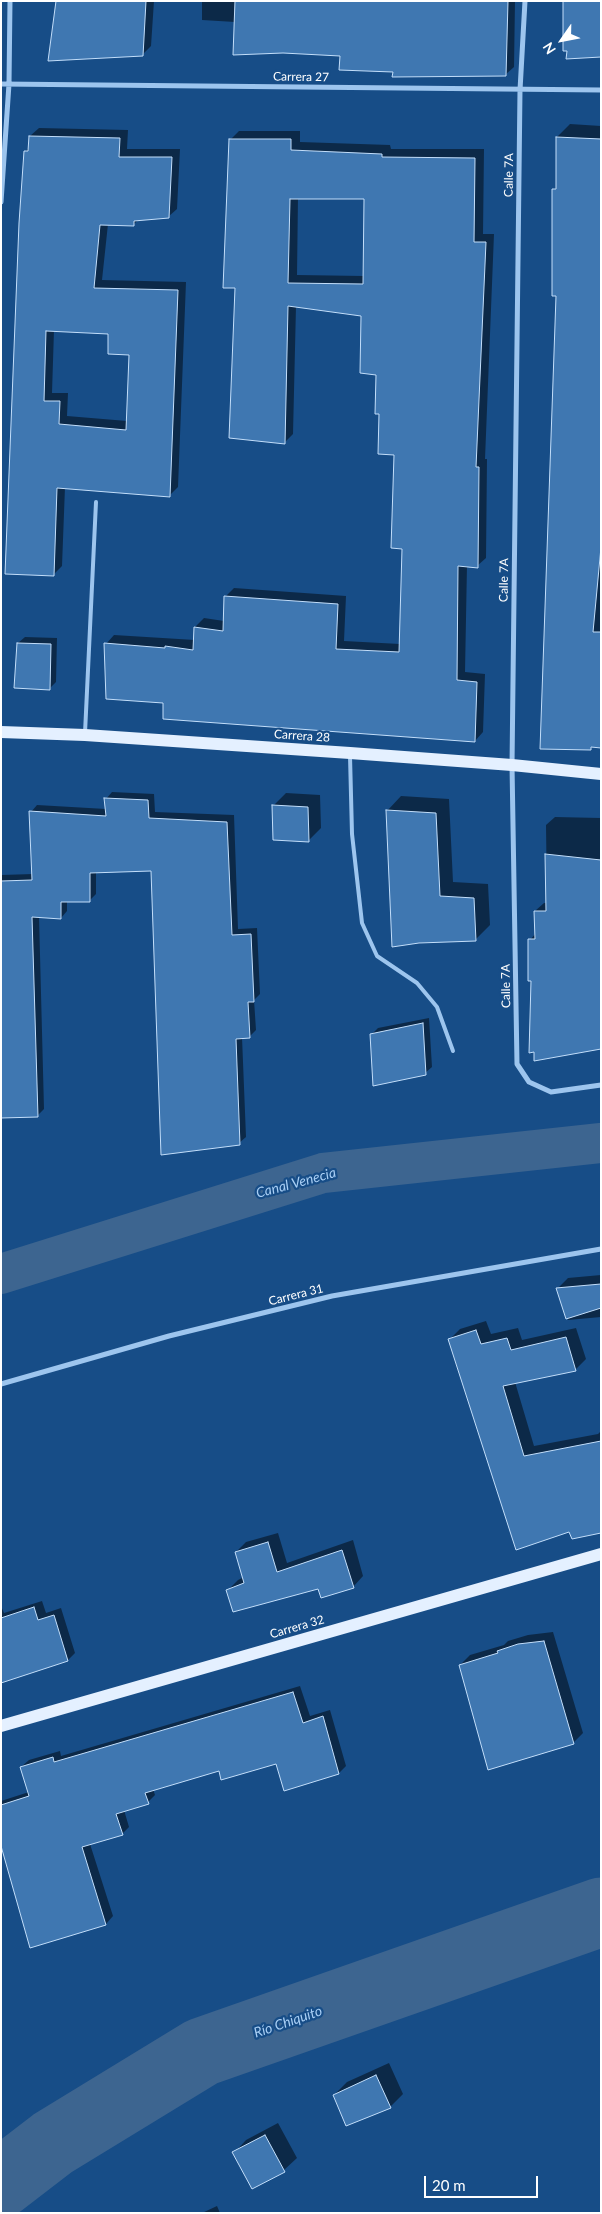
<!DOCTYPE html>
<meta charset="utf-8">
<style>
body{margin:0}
#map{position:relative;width:602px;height:2214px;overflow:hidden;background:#174d87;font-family:Lato,sans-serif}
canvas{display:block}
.frame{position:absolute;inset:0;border:2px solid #fff;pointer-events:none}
.north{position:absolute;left:537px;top:15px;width:50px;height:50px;-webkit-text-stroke:4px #174d87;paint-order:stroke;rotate:237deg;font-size:14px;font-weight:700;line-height:20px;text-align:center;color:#fff}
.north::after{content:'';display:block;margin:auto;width:18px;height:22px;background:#fff;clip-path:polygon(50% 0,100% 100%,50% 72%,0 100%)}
.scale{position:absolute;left:424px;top:2176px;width:114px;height:22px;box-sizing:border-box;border:2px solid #fff;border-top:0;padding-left:6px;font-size:15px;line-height:18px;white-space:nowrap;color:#fff;-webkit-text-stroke:4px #174d87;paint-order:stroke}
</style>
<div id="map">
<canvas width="602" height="2214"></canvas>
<div class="frame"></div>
<div class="north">N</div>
<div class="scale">20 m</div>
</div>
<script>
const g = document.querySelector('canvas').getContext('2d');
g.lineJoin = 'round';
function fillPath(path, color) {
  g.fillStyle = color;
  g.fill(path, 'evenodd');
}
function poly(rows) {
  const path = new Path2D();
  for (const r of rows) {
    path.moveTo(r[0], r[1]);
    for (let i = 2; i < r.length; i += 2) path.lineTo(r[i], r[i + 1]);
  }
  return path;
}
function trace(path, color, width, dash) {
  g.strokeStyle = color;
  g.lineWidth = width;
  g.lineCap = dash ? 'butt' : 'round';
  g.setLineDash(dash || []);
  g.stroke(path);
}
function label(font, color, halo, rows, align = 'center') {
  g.font = font + ' Lato,sans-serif';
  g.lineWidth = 4.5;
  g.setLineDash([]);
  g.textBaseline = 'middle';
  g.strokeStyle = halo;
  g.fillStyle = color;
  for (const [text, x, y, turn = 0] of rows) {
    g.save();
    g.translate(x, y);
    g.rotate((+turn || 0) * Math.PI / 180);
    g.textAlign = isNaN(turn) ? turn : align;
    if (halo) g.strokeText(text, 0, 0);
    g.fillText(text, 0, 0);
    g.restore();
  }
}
fillPath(poly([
 [57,1,154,1,151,46,142,55],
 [202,1,515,1,514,67,505,75,394,71,235,22,202,20],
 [570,124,601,126,601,747,593,746,590,749,557,295,554,190,557,186,557,137],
 [39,128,128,130,127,149,180,149,177,209,168,217,139,219,134,224,108,224,102,280,186,282,178,487,170,495,65,487,62,566,53,575,26,151,30,147,30,136],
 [54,330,110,333,130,354,127,421,67,416,68,393,52,393],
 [239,131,300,131,300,142,390,145,391,149,484,149,483,234,494,234,485,459,487,459,486,558,477,566,467,565,465,672,485,674,483,732,475,741,165,702,106,644,114,635,195,640,195,627,204,618,224,621,225,597,234,588,346,596,344,641,400,644,403,548,396,454,381,413,377,374,362,315,296,306,293,434,284,443,236,287,230,140],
 [298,197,366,198,364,276,297,275],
 [25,637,57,638,56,682,49,689,18,643],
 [112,792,154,794,155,812,234,815,238,929,257,928,260,994,254,1000,256,1030,249,1037,242,1037,246,1137,239,1143,152,870,96,871,96,894,90,900,67,900,67,911,61,918,39,916,44,1109,38,1115,1,1116,1,875,33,874,31,812,37,805,106,809,106,799],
 [286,793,320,795,321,828,309,840,273,806],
 [401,796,449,799,453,882,488,884,490,925,476,939,394,945,387,811],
 [555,817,601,818,601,1048,533,980,530,940,536,933,535,911,544,903,547,903,546,825],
 [429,1018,432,1067,425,1073,371,1035,378,1028],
 [601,1275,601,1317,568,1320,558,1288,568,1278],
 [486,1321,491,1334,518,1328,522,1340,576,1328,586,1359,576,1369,515,1382,534,1446,598,1434,601,1431,601,1533,573,1537,450,1339,460,1329],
 [278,1533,287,1563,353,1540,363,1576,353,1587,228,1590,238,1580,244,1577,236,1552,246,1542],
 [42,1601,46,1613,61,1608,75,1653,68,1660,1,1683,1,1606,4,1613],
 [553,1632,583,1733,573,1743,460,1665,470,1655,504,1645,508,1641,528,1635],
 [300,1686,310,1716,330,1710,346,1766,339,1773,277,1762,220,1769,153,1789,155,1795,148,1802,124,1810,129,1827,122,1834,90,1844,113,1916,106,1924,31,1947,1,1841,1,1801,29,1792,21,1767,29,1760,60,1751,61,1756],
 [389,2063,403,2094,390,2107,334,2095,347,2082],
 [278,2123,297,2158,284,2170,234,2153,246,2140],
 [217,2206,220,2213,202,2213]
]), '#0007');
trace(poly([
 [1,1274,323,1173,601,1143]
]), '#3d6590', 40);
trace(poly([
 [1,2183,53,2143,202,2052,601,1912]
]), '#3d6590', 69);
const building = poly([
 [56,1,146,1,143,56,48,61,56,1],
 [235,1,508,1,506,76,392,77,393,72,339,70,340,56,283,53,233,55,235,1],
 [563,1,601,1,601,57,566,59,567,51,563,51,563,1],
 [29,136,120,138,119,157,172,157,169,218,134,221,134,226,100,225,94,288,178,290,170,497,57,488,54,576,5,574,19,223,24,151,28,151,29,136],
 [46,331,108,334,108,354,129,355,126,430,59,424,60,401,44,401,46,331],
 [556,137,601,139,601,547,593,632,601,632,601,748,591,747,591,750,540,749,556,296,552,296,552,189,556,189,556,137],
 [229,139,291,139,291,150,382,154,382,157,475,158,474,242,486,242,476,467,479,467,478,568,458,566,457,680,477,682,475,742,163,719,163,703,106,699,104,643,165,648,165,646,193,650,194,627,223,631,224,596,338,604,336,649,399,652,402,549,391,548,394,455,378,454,379,414,375,414,376,375,360,373,361,316,288,306,285,444,229,438,235,288,223,288,229,139],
 [290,199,364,199,363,284,288,283,290,199],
 [17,643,51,644,50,690,14,688,17,643],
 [104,798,148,800,149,818,227,822,232,935,251,934,254,1002,248,1002,250,1038,236,1039,240,1145,161,1155,151,871,90,873,90,902,61,902,61,919,32,917,38,1117,1,1118,1,881,32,880,29,811,106,816,104,798],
 [272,805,308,807,309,842,273,840,272,805],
 [386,810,436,813,440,896,474,898,476,941,419,943,392,947,386,810],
 [545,854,601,860,601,1049,534,1061,534,1052,529,1053,531,981,528,981,528,939,535,939,534,911,546,911,545,854],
 [423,1023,426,1075,373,1086,370,1034,423,1023],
 [601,1284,601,1308,566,1319,556,1288,601,1284],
 [476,1330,481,1344,507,1338,511,1350,566,1337,576,1371,503,1386,524,1456,601,1441,601,1533,572,1539,569,1532,516,1550,448,1339,476,1330],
 [268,1542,277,1572,342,1550,354,1588,321,1598,318,1589,233,1612,226,1590,244,1583,235,1552,268,1542],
 [34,1607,38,1620,54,1615,68,1661,1,1683,1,1618,34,1607],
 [544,1641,574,1744,488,1770,459,1665,498,1653,497,1651,518,1644,544,1641],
 [293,1692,303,1723,323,1716,339,1774,284,1791,276,1764,221,1780,219,1771,145,1793,149,1804,116,1814,123,1835,82,1847,106,1925,30,1948,1,1846,1,1805,29,1796,20,1767,53,1757,54,1762,293,1692],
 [376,2075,391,2108,346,2126,333,2095,376,2075],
 [265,2135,285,2172,252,2189,232,2152,265,2135]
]);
fillPath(building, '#3f77b1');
trace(building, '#c3defa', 1);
trace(poly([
 [85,733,96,502],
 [350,756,352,834,362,923,377,956,417,983,437,1007,453,1051]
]), '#9dc5ee', 4);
trace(poly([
 [525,1,520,90,512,765,517,1064,529,1082,551,1092,601,1085],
 [1,84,601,90],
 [1,202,9,84,10,1],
 [1,1384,169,1336,332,1296,601,1249]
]), '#9dc5ee', 5);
trace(poly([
 [1,732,85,735,350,753,512,765,601,774],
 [1,1726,601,1554]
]), '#e4f0ff', 12);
label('12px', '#fff', '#174d87', [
 ["Carrera 27",301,77,1],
 ["Calle 7A",509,175,-89],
 ["Calle 7A",504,580,-89],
 ["Carrera 28",302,736,4],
 ["Calle 7A",506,986,-91],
 ["Carrera 31",296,1295,-14],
 ["Carrera 32",297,1627,-16]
]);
label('italic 14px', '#a9cff5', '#174d87', [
 ["Canal Venecia",296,1183,-15],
 ["Río Chiquito",288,2022,-19]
]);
</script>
